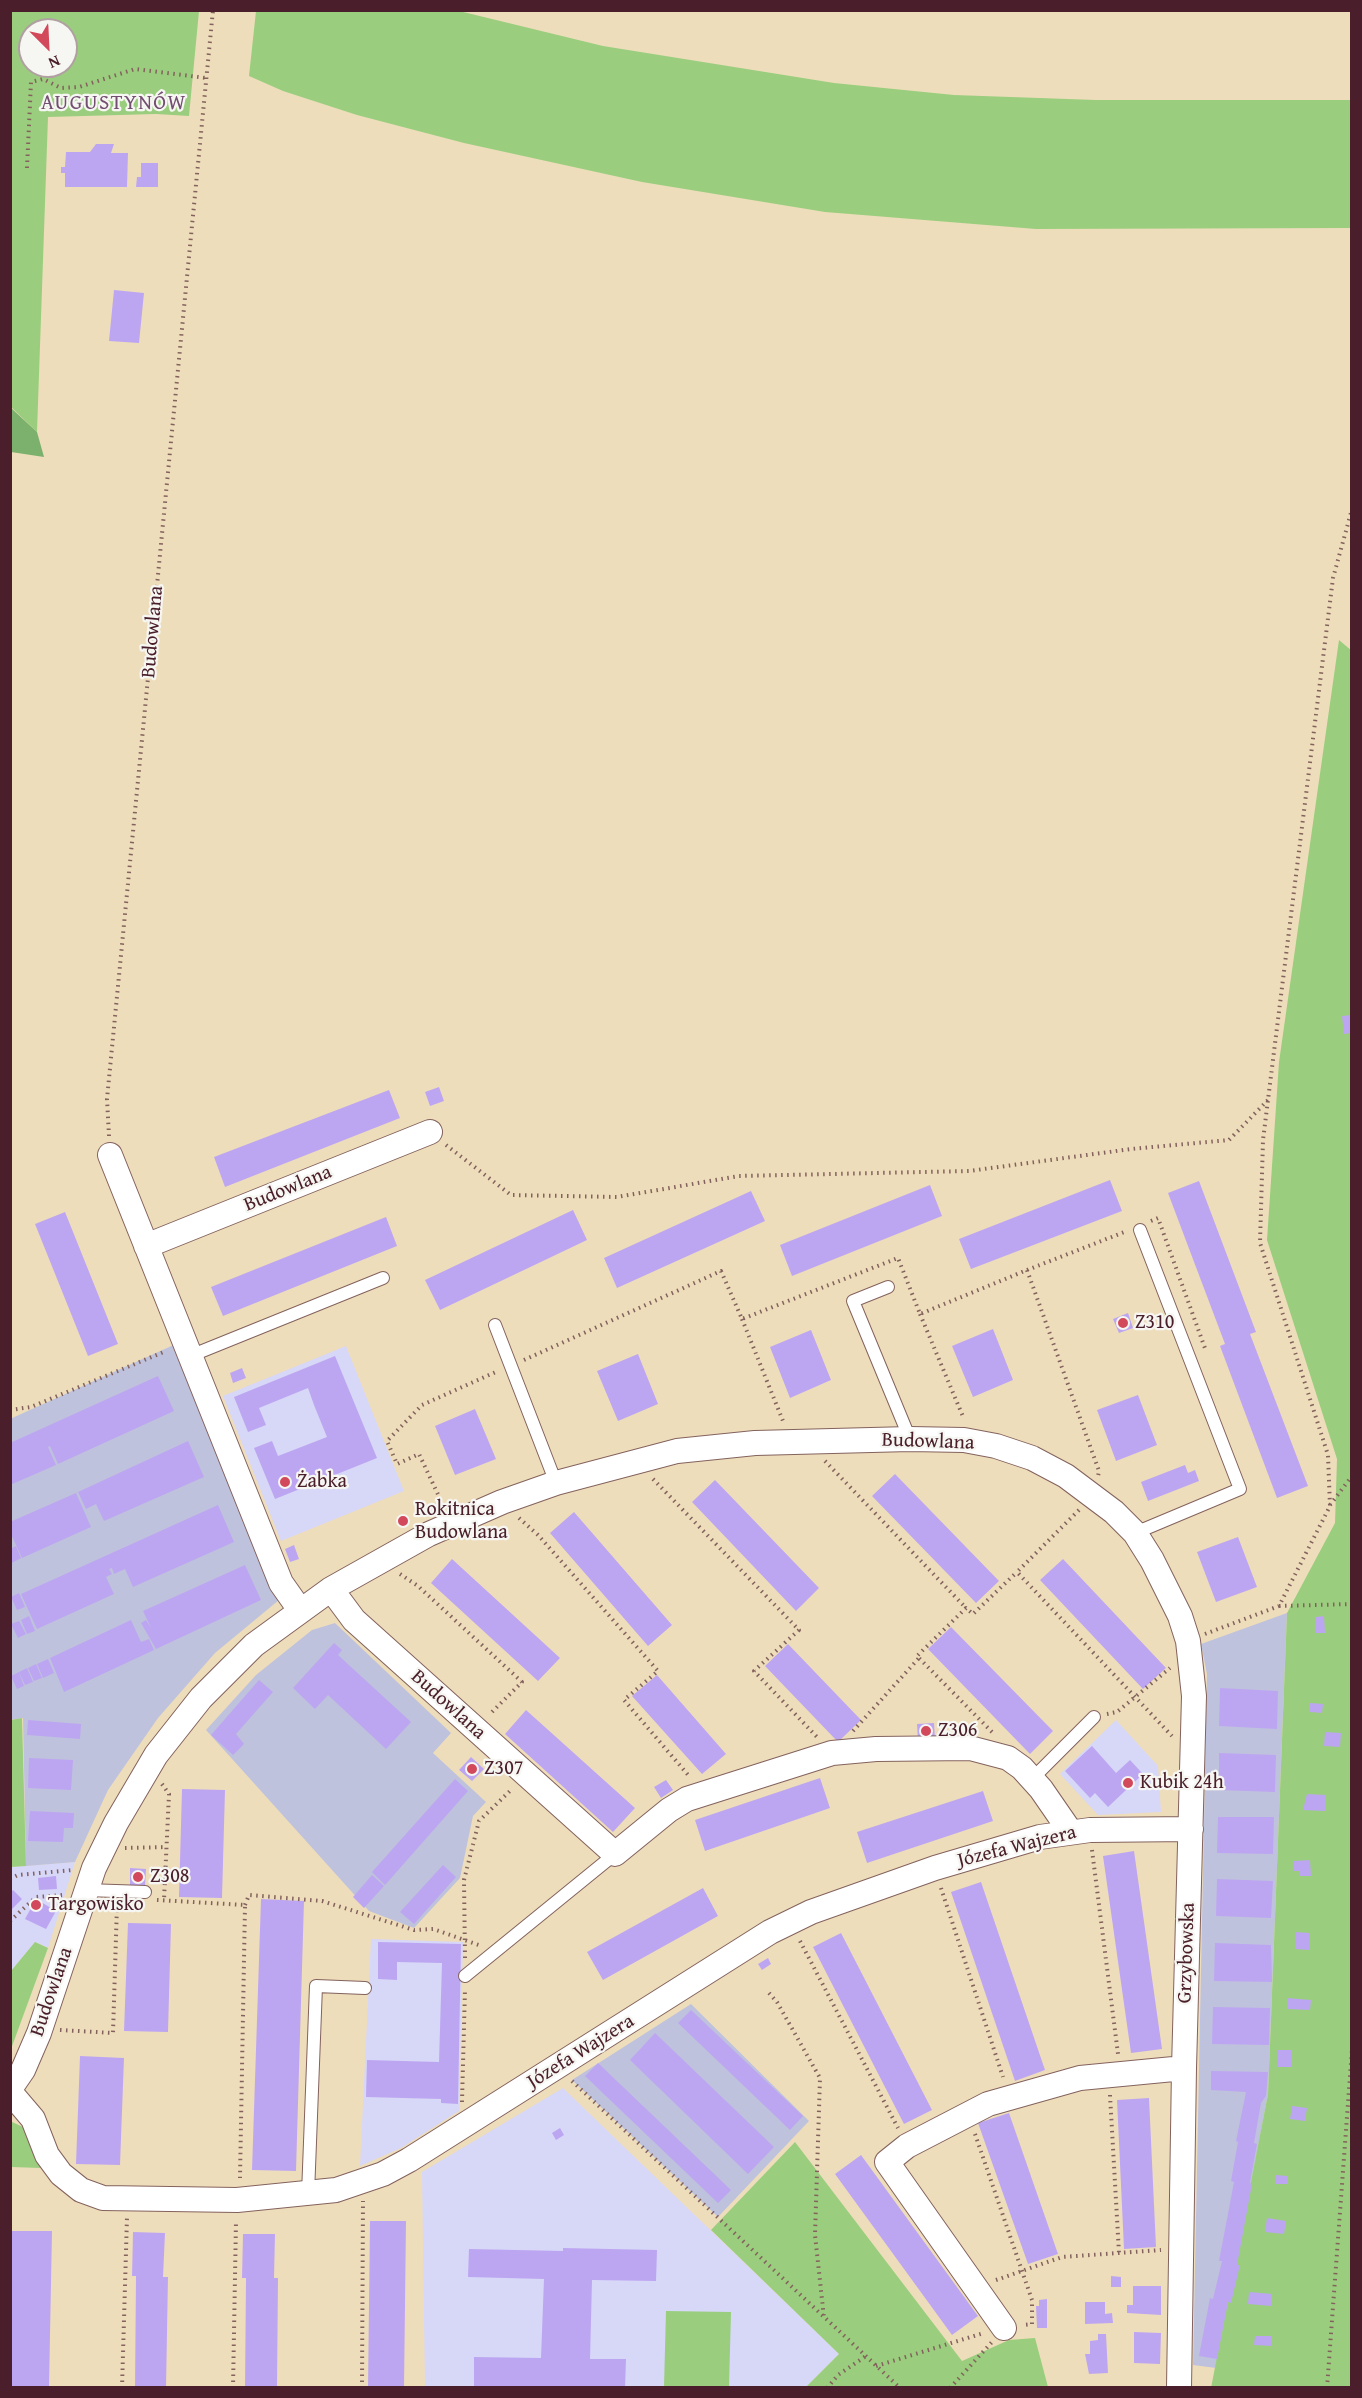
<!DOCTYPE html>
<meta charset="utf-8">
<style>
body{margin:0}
#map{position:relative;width:1362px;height:2398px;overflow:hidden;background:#edb;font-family:"Gentium Book Plus",serif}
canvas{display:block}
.frame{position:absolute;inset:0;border:12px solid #4a1f2b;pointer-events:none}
.north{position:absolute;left:18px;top:18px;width:60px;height:60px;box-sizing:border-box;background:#f6f6f2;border:2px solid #b1a0a2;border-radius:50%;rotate:156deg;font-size:16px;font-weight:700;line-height:24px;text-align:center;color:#4a1f2b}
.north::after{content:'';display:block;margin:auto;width:21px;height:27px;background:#d1495b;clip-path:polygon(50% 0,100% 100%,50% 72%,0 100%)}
</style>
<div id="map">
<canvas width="1362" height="2398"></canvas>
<div class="frame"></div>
<div class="north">N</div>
</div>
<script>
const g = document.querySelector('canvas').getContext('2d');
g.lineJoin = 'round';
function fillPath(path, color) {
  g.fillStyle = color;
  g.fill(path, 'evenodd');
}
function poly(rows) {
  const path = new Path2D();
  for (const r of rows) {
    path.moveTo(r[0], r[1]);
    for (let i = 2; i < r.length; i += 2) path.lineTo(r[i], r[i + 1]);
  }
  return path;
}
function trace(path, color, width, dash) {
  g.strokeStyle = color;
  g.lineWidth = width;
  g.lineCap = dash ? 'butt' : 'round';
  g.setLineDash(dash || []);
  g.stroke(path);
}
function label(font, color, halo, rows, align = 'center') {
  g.font = font + ' "Gentium Book Plus",serif';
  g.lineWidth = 4.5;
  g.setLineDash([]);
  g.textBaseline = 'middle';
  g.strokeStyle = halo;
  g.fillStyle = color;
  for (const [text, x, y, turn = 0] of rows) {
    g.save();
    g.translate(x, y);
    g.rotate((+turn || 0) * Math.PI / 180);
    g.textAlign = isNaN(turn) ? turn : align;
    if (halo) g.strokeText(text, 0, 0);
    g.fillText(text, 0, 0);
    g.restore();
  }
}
fillPath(poly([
 [346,1346,404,1491,281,1541,223,1396],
 [1116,1720,1158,1766,1161,1812,1098,1815,1060,1774],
 [75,1862,48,1948,35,1942,11,1971,11,1867],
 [371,1939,463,1942,459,2111,401,2148,360,2166],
 [563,2088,839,2354,806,2387,425,2387,422,2172]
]), '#d7d7f8');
fillPath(poly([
 [178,1343,279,1600,215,1653,158,1718,108,1790,75,1862,26,1866,23,1718,10,1720,10,1419],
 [1287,1613,1268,2094,1216,2368,1193,2365,1207,1674,1201,1644],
 [335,1623,451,1733,433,1753,486,1802,473,1816,460,1878,414,1928,369,1911,206,1730,256,1675,312,1630],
 [691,2004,809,2121,718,2217,572,2080]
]), '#bfc2dd');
fillPath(poly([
 [455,10,603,46,834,83,954,95,1096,100,1351,100,1351,228,1036,229,825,212,642,182,464,143,357,115,283,91,249,76,256,11],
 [10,11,199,11,189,116,156,114,48,117,37,432,11,407],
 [30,30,66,30,66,66,30,66],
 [1339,640,1352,651,1351,2387,1211,2388,1268,2094,1287,1613,1335,1523,1337,1459,1267,1240,1279,1062],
 [22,1718,26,1866,11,1867,11,1720],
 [35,1942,48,1948,11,2049,11,1971],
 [10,2121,23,2127,41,2168,11,2167],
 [795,2142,962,2361,1009,2340,1035,2338,1048,2387,806,2387,839,2354,711,2230],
 [666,2311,731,2312,729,2387,664,2387]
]), '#9ace7e');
fillPath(poly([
 [10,407,37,432,44,457,11,452]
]), '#7bb16d');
fillPath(poly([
 [96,144,114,144,111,153,128,153,127,187,65,187,65,173,61,173,61,167,65,167,66,152,90,152],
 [141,163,158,163,158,187,136,187,137,177,141,177],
 [114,290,144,293,139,343,109,341],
 [1352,1015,1352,1033,1344,1034,1342,1016],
 [439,1087,444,1101,430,1106,425,1092],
 [389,1090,400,1118,225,1187,214,1157],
 [1110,1180,1122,1211,971,1269,959,1239],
 [1199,1181,1256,1332,1250,1334,1308,1486,1277,1498,1220,1346,1225,1344,1168,1193],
 [930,1185,942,1216,792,1276,780,1245],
 [751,1191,765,1221,617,1288,604,1258],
 [573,1210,587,1240,440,1310,425,1280],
 [65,1212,118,1344,88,1356,35,1224],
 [386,1217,397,1246,223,1316,211,1287],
 [1128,1313,1133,1328,1119,1333,1113,1319],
 [993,1329,1013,1380,973,1397,952,1346],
 [811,1330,831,1380,790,1398,770,1347],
 [638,1354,658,1404,618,1421,597,1371],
 [335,1356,377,1458,275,1499,254,1448,272,1441,278,1456,327,1437,314,1405,308,1388,259,1408,266,1425,248,1432,234,1397],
 [242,1368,246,1378,233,1383,230,1373],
 [158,1376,174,1411,58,1464,50,1446,48,1447,56,1465,10,1485,10,1443],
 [1138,1395,1157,1445,1116,1461,1097,1410],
 [475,1409,496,1459,455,1475,435,1426],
 [188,1441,204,1477,104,1521,96,1504,86,1509,78,1492],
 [1185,1465,1188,1473,1195,1470,1199,1481,1148,1501,1141,1482],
 [895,1474,999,1581,976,1603,872,1496],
 [715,1480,819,1588,796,1611,692,1502],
 [76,1493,91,1527,22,1558,10,1532,10,1522],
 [218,1505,234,1542,133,1587,125,1569,114,1574,112,1568,109,1569,112,1574,106,1577,114,1594,37,1629,21,1594],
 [574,1512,672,1625,648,1646,550,1533],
 [1238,1537,1257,1587,1216,1602,1197,1552],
 [294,1545,299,1559,290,1562,285,1549],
 [16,1546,21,1558,10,1564,10,1549],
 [452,1559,560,1658,538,1681,431,1583],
 [1063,1559,1166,1668,1143,1689,1040,1580],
 [245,1565,261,1600,156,1649,141,1623,146,1620,151,1628,143,1611],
 [19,1593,25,1607,17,1610,11,1597],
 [29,1616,35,1631,27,1634,21,1620],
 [1324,1616,1325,1633,1316,1633,1316,1617],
 [131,1620,141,1642,149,1639,154,1650,64,1692,50,1658],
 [19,1621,26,1634,18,1638,11,1624],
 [951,1627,1053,1731,1030,1754,928,1649],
 [334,1643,342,1650,338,1655,411,1722,386,1749,328,1695,315,1709,293,1688],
 [788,1644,861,1720,838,1742,765,1666],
 [48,1659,54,1673,43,1678,37,1664],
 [36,1664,42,1678,34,1681,28,1668],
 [27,1668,33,1682,25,1685,19,1672],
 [19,1672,24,1686,17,1689,11,1676],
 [657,1675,726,1754,702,1774,632,1696],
 [259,1680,273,1692,236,1734,244,1744,233,1755,211,1735],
 [1220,1688,1278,1691,1277,1729,1219,1726],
 [1310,1703,1323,1704,1322,1713,1310,1712],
 [526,1710,635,1808,613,1832,505,1734],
 [28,1720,81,1724,80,1739,27,1735],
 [934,1723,935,1740,918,1741,917,1724],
 [1325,1732,1341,1733,1340,1747,1324,1746],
 [1092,1746,1116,1773,1130,1760,1143,1774,1108,1807,1095,1793,1090,1798,1065,1771],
 [1219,1753,1276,1755,1275,1792,1219,1790],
 [471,1757,484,1769,472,1781,459,1770],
 [29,1758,73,1760,71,1790,28,1788],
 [820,1778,830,1808,705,1851,695,1820],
 [455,1779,468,1791,385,1885,372,1872],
 [666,1780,673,1790,661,1798,654,1787],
 [182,1789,225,1790,222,1898,179,1897],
 [983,1791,993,1821,867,1863,857,1832],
 [1307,1794,1326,1795,1325,1811,1303,1810],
 [30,1811,74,1813,73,1828,64,1828,63,1842,28,1841],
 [1218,1817,1274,1817,1273,1854,1217,1853],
 [1134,1851,1162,2049,1131,2053,1103,1856],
 [1310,1860,1311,1876,1300,1876,1300,1871,1294,1871,1294,1861],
 [443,1865,456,1877,414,1924,400,1912],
 [130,1868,146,1869,145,1886,130,1885],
 [372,1875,384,1886,364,1908,353,1897],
 [56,1876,57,1889,39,1890,38,1878],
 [1217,1879,1273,1881,1271,1918,1216,1916],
 [981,1882,1045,2070,1015,2081,951,1892],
 [703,1888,718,1916,603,1980,587,1952],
 [13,1890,22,1899,10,1911,10,1893],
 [36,1899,56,1911,46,1929,25,1919],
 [261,1899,304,1901,296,2171,252,2170],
 [128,1923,171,1924,168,2032,124,2031],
 [1295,1932,1310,1933,1309,1950,1295,1949],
 [841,1933,932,2110,904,2124,813,1947],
 [378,1942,461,1944,458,2104,441,2103,441,2099,366,2097,367,2060,439,2062,442,1963,397,1962,397,1980,378,1979],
 [1215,1943,1271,1945,1272,1982,1214,1981],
 [768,1958,771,1964,762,1970,758,1964],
 [1287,1998,1311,2000,1310,2010,1287,2009],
 [1213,2007,1270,2008,1269,2045,1212,2044],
 [691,2010,803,2116,790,2130,678,2023],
 [655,2033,774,2147,748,2174,630,2060],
 [1277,2050,1291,2050,1291,2067,1277,2067],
 [80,2056,124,2058,120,2165,76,2164],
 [598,2063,731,2190,718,2203,585,2076],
 [1211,2071,1268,2072,1266,2096,1261,2103,1254,2143,1257,2144,1250,2183,1252,2184,1237,2265,1240,2265,1231,2303,1228,2302,1217,2359,1199,2356,1210,2298,1213,2299,1222,2261,1219,2261,1234,2182,1231,2181,1238,2142,1236,2141,1246,2092,1211,2090],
 [1149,2098,1156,2247,1124,2249,1117,2100],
 [1292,2106,1307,2108,1305,2121,1290,2119],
 [1009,2113,1058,2254,1028,2264,978,2123],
 [560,2128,564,2135,556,2140,552,2133],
 [861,2155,978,2316,952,2335,835,2174],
 [1276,2175,1287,2176,1287,2184,1275,2184],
 [1267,2218,1286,2221,1284,2234,1265,2232],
 [370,2221,406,2221,404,2388,368,2388],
 [10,2231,52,2231,49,2388,10,2388],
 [133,2232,165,2233,163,2277,168,2277,166,2388,135,2388,136,2276,132,2276],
 [243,2234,275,2234,274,2278,278,2278,277,2388,245,2388,246,2278,242,2278],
 [563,2248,657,2250,656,2281,592,2280,590,2359,626,2359,625,2388,474,2388,474,2357,541,2358,544,2279,468,2277,469,2249,563,2251],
 [1111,2276,1121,2277,1121,2287,1111,2287],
 [1133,2286,1161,2286,1161,2315,1127,2313,1127,2305,1133,2305],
 [1249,2292,1272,2294,1271,2306,1248,2304],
 [1047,2299,1047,2328,1037,2328,1036,2306,1039,2306,1039,2300],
 [1085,2302,1105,2302,1105,2314,1112,2313,1113,2323,1085,2324],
 [1134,2332,1161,2333,1160,2364,1134,2363],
 [1098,2334,1106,2334,1108,2373,1089,2374,1085,2354,1090,2354,1090,2341,1098,2340],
 [1255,2336,1272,2336,1271,2346,1254,2345]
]), '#bda6f1');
const lane = poly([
 [888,1287,853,1301,910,1439],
 [495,1325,556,1483],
 [190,1356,383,1278],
 [1135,1533,1240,1489,1140,1230],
 [1032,1779,1094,1717],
 [86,1890,145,1892],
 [465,1976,615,1854],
 [308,2194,316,1986,365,1988]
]);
const street = poly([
 [110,1155,281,1583,300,1610],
 [146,1246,430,1132],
 [331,1589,354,1620,615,1854,669,1810,687,1799,832,1753,876,1749,970,1748,1008,1758,1022,1768,1041,1789,1070,1831],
 [10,2089,23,2070,39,2033,94,1868,116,1823,156,1755,201,1698,254,1645,331,1589,429,1534,502,1502,556,1483,677,1451,755,1443,910,1439,964,1440,996,1446,1032,1458,1066,1476,1114,1512,1135,1533,1152,1560,1180,1616,1188,1641,1194,1696,1184,2068,1179,2388],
 [10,2092,33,2119,47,2155,61,2174,81,2190,103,2198,237,2200,336,2190,383,2174,409,2160,770,1932,811,1912,935,1868,1040,1837,1090,1830,1191,1829],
 [1004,2328,887,2162,907,2146,988,2104,1080,2078,1184,2068]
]);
trace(lane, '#83625d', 14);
trace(street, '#83625d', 26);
trace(poly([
 [27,168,31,82,43,79,61,88,79,87,135,69,206,78],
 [109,1136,107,1099,213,10],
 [446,1145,511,1195,617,1197,739,1176,969,1171,1131,1149,1229,1140,1268,1100],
 [1151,1221,1158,1218,1206,1351],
 [1027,1270,1127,1231],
 [920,1314,964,1419],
 [742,1319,783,1421],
 [524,1360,721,1271,742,1319,898,1258,920,1314,1027,1270,1099,1471,1098,1476],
 [10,1410,31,1407,166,1351],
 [825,1461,966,1608],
 [653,1479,799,1630,754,1671,817,1737],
 [443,1505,419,1454,397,1464,387,1441,422,1405,498,1371],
 [1330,1505,1352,1476],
 [1079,1510,1017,1572,1172,1736],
 [519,1518,538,1535,658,1671,624,1700,689,1776],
 [400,1574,418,1586,522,1682,490,1714],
 [1279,1606,1352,1604],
 [1205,1634,1279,1606,1330,1506,1328,1455,1260,1243,1263,1140,1333,578,1352,509],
 [1107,1714,1117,1712,1170,1668],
 [853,1731,919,1658],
 [992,1732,917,1656,966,1608,973,1614,1017,1572],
 [162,1784,169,1794,164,1900],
 [125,1848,167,1847],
 [1092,1850,1118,2054],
 [10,1879,18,1875,73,1870],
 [941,1888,1003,2077],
 [157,1900,245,1905,240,2178],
 [245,1905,249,1895,322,1901,414,1930,433,1929,479,1945],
 [10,1921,36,1897,63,1895],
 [800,1941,898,2128],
 [465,1958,464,1880,479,1821,512,1789],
 [769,1993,777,2002,820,2078,815,2235,824,2318],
 [60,2030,113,2033,117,1905],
 [572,2081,900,2388],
 [1110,2095,1119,2253],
 [462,2102,465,1989],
 [975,2134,1032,2300,1032,2324,1023,2325],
 [996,2280,1062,2257,1161,2250],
 [876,2366,984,2333],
 [122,2388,127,2217],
 [233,2388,236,2221],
 [362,2388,363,2201],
 [827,2388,838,2375,866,2356],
 [950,2388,992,2342],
 [1327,2388,1352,2049]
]), '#83625d', 4, [1.5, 4.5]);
trace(lane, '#fff', 12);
trace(street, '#fff', 24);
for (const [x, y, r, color] of [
 [1123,1323,6,"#d1495b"],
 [285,1482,6,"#d1495b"],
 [403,1521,6,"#d1495b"],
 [926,1731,6,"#d1495b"],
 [472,1769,6,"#d1495b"],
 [1128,1783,6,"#d1495b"],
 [138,1877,6,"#d1495b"],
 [36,1905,6,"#d1495b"]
]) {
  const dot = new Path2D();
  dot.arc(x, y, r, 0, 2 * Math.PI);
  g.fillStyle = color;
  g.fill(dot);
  trace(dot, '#f6f6f2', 2);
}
label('20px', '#4a1f2b', '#f6f6f2', [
 ["Budowlana",153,632,-85],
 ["Budowlana",288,1189,-22],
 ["Budowlana",928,1442,2],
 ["Budowlana",448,1705,42],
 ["Józefa Wajzera",1017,1847,-14],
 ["Grzybowska",1187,1953,-88],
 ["Budowlana",52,1992,-71],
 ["Józefa Wajzera",581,2052,-32]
]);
label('20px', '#4a1f2b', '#f6f6f2', [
 ["Z310",1135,1323],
 ["Żabka",297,1482],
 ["Rokitnica",415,1510],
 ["Budowlana",415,1533],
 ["Z306",938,1731],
 ["Z307",484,1769],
 ["Kubik 24h",1140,1783],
 ["Z308",150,1877],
 ["Targowisko",48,1905]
], 'left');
g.letterSpacing = '1.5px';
label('21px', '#724e70', '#f6f6f2', [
 ["AUGUSTYNÓW",114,104]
]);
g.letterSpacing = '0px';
</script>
